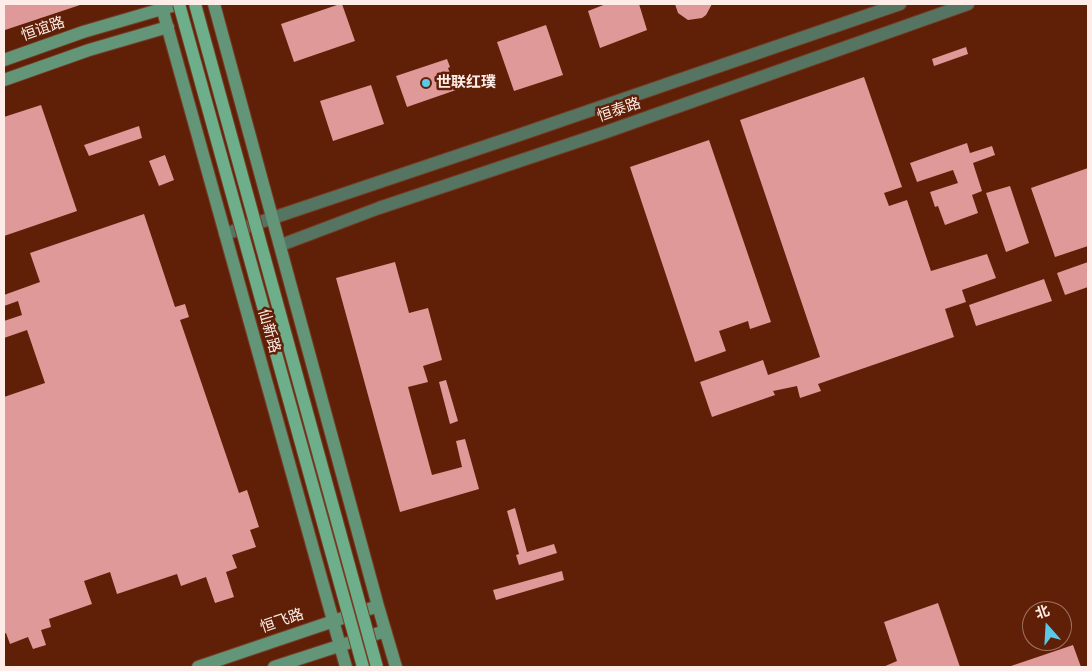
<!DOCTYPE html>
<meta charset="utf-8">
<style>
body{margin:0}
#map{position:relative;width:1092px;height:671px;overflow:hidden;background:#602007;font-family:Figtree,"Noto Sans SC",sans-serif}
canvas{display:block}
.frame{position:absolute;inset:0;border:5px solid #fdece7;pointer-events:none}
.north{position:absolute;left:1022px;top:601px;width:50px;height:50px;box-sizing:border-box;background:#602007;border:1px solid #9f7261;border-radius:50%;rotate:341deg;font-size:14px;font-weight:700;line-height:20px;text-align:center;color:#fdece7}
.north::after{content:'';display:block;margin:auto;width:18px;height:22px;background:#5bc8e7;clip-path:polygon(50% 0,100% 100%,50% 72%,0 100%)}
</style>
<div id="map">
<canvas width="1092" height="671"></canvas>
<div class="frame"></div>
<div class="north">北</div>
</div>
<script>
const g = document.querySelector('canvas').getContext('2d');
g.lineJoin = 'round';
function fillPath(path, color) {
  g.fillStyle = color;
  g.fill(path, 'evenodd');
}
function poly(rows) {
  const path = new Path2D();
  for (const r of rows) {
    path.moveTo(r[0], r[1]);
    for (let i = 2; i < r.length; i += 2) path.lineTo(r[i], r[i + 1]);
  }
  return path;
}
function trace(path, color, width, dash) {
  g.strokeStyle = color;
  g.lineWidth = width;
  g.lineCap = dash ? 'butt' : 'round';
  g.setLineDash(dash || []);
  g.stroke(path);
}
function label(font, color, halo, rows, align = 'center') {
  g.font = font + ' Figtree,"Noto Sans SC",sans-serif';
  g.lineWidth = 5;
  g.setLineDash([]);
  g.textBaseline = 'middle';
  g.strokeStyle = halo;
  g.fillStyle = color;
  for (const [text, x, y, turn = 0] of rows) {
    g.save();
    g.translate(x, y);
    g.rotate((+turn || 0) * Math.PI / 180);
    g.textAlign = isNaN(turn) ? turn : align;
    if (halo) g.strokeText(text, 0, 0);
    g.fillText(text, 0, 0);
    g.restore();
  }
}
fillPath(poly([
 [4,4,79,4,80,5,5,30],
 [340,4,342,4,355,41,294,62,281,24],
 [606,4,639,4,647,30,600,48,588,11],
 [675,4,712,4,706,15,702,18,688,20,678,13],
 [546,25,563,75,514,91,497,42],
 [966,47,968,54,934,66,932,59],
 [447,59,450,67,448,68,456,90,407,107,396,76],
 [864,77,902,187,884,193,889,206,907,200,931,271,987,254,996,278,962,290,966,302,945,309,954,337,818,384,821,391,800,398,797,386,773,391,775,395,712,417,700,382,763,360,768,375,820,357,740,120],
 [371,85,384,124,333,141,320,101],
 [41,105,77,211,4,236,4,117],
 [139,126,142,138,89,156,84,145],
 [709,140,771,322,750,329,748,321,719,331,726,351,695,362,630,167],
 [967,143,970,153,992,146,995,155,973,163,982,191,972,195,978,213,945,225,938,206,935,207,930,192,958,183,953,170,917,182,910,163],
 [165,155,174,180,159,186,149,161],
 [1088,168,1088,246,1055,257,1031,188],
 [1010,186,1029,243,1006,252,986,193],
 [144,214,175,307,185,304,189,317,180,320,239,493,247,490,259,527,250,530,256,547,232,555,237,568,226,572,234,597,215,603,206,577,181,586,177,574,117,594,110,572,84,581,92,604,49,619,51,627,41,630,46,645,33,649,28,637,10,644,6,633,4,634,4,397,45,383,27,330,4,338,4,321,22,315,18,301,4,306,4,295,40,282,30,253],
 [395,262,409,313,428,308,442,360,423,366,428,382,408,387,432,475,462,467,456,441,465,439,479,489,400,512,336,278],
 [1088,262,1088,287,1065,295,1057,273],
 [1044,279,1052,301,976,326,969,305],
 [446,380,458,421,450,424,439,382],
 [515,508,527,552,554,544,557,553,519,565,516,555,519,554,507,511],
 [562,571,564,580,496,600,493,590],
 [938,603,960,667,883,667,897,661,884,622],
 [1073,645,1081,667,1011,667,1011,666]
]), '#df9998');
const tertiary = poly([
 [225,234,519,135,900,4],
 [281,245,379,208,606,132,968,4]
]);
const secondary = poly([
 [161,4,346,667],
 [214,4,378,606,396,667],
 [4,60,83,32,179,4],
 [4,80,89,50,168,27],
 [198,667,378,606],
 [274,667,385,631]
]);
trace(tertiary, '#763d26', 14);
trace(secondary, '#763d26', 14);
trace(tertiary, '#557462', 12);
trace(secondary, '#639579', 12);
const primaryBridge = poly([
 [179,4,363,667],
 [195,4,377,667]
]);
trace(primaryBridge, '#763d26', 14, []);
trace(primaryBridge, '#6dae8b', 12);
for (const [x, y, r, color] of [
 [426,83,5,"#5bc8e7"]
]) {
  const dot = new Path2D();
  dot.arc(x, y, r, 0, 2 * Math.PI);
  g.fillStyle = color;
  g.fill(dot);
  trace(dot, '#602007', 2);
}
label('15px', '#fdece7', '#602007', [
 ["恒谊路",43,29,-19],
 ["恒泰路",619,110,-19],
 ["仙新路",269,331,74],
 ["恒飞路",282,621,-19]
]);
label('bold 15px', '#fdece7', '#602007', [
 ["世联红璞",436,83]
], 'left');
</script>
